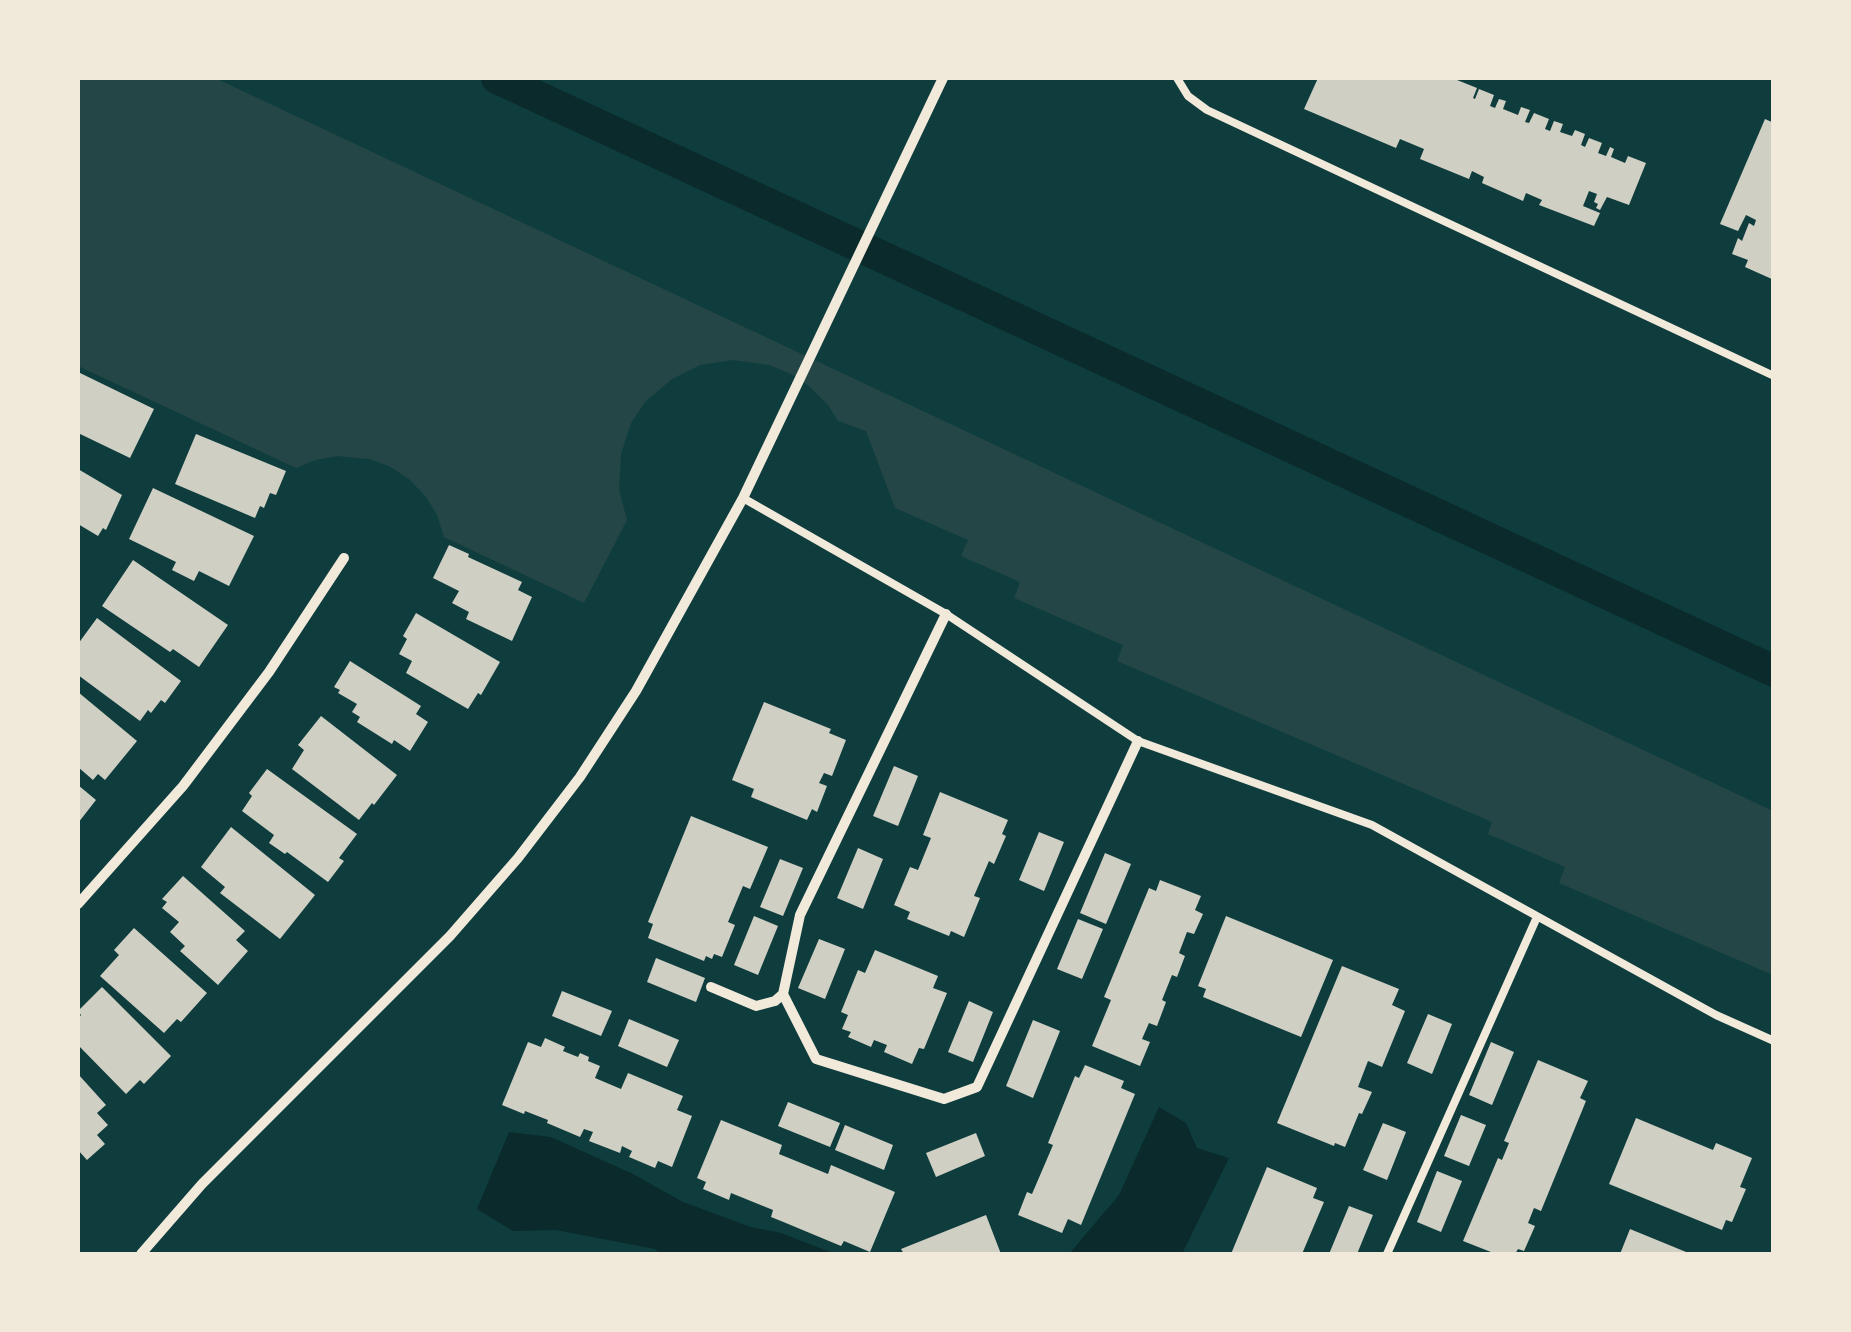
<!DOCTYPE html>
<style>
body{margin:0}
#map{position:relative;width:1851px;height:1332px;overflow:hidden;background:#0f3d3e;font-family:Literata,serif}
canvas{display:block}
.frame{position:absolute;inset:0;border:80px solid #f1e9da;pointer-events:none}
</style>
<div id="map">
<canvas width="1851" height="1332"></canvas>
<div class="frame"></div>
</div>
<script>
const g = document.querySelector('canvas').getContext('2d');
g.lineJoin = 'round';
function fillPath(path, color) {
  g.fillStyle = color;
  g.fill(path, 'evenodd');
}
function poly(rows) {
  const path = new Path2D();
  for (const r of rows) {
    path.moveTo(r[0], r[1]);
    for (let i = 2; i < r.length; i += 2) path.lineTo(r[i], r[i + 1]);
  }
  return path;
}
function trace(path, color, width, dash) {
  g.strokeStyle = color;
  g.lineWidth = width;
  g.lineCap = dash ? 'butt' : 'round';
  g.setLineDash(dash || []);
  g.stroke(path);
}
fillPath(poly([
 [78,78,215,78,1773,811,1773,975,1559,883,1565,867,1488,834,1492,822,1117,661,1123,645,1014,598,1020,582,961,556,968,540,895,508,866,431,838,421,828,405,809,386,791,374,769,365,733,360,700,365,672,379,645,402,631,423,621,454,619,490,627,520,584,603,444,537,437,515,426,497,409,479,389,466,369,459,337,456,316,460,296,468,78,366]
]), '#244646');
fillPath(poly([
 [1159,1107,1186,1123,1197,1148,1229,1158,1182,1254,1069,1254,1119,1195],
 [509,1132,551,1137,633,1174,683,1202,751,1227,781,1233,835,1254,660,1254,655,1249,556,1230,513,1231,477,1209]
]), '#0a2a2b');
trace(poly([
 [497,78,1774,671]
]), '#0a2a2b', 32);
fillPath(poly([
 [1318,78,1452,78,1477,88,1473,98,1475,99,1479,89,1494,95,1490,106,1495,108,1499,99,1506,101,1503,109,1518,115,1521,107,1530,110,1525,122,1529,123,1534,113,1549,119,1545,129,1550,131,1554,121,1563,124,1560,132,1572,136,1575,130,1585,134,1581,145,1585,147,1589,138,1602,143,1598,153,1606,156,1610,147,1614,149,1611,157,1625,163,1628,156,1646,163,1629,205,1607,197,1600,210,1596,208,1598,204,1594,202,1597,194,1589,191,1583,206,1600,213,1594,226,1539,205,1542,200,1526,193,1523,201,1482,183,1484,177,1472,171,1469,179,1420,159,1424,149,1400,139,1396,148,1304,109],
 [1765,119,1774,123,1774,280,1745,267,1748,260,1732,254,1738,238,1742,241,1749,223,1754,226,1756,220,1746,215,1738,231,1720,224],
 [78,372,154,409,130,458,78,433],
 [196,434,286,471,276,495,270,493,264,508,260,506,255,518,175,484],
 [78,469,122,495,106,530,103,528,98,536,78,524],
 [153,488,254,536,229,586,199,571,194,581,172,570,176,562,129,539],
 [449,545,469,554,468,557,522,582,518,590,532,597,512,641,466,619,469,612,452,603,459,591,433,578],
 [133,560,228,625,199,667,173,649,170,652,102,606],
 [416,613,500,662,481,695,478,693,468,709,406,673,412,661,399,654,407,639,403,636],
 [97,618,181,681,165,703,161,700,151,713,148,710,140,721,78,675,78,644],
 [350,661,421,706,416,714,428,722,410,751,394,740,392,744,357,722,360,717,352,712,357,704,338,693,340,690,334,687],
 [78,692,137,741,105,780,98,774,93,780,78,767],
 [764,702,831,729,829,733,846,740,832,776,824,773,819,783,827,786,817,812,812,809,807,820,751,797,754,789,732,780],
 [321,716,397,775,374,805,372,803,359,820,292,769,304,750,298,745],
 [894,766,918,776,898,826,873,816],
 [267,769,357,834,339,858,344,861,328,882,287,852,285,854,269,843,274,835,242,811,252,796,249,793],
 [78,785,96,800,78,823],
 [940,792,1008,820,1002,834,1006,836,994,864,989,861,974,896,980,898,964,937,951,931,949,936,907,919,910,912,894,905,910,867,918,870,931,838,923,835],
 [691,816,768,847,750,889,743,886,728,922,735,925,722,957,714,954,712,959,706,956,704,961,648,938,653,924,648,922],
 [231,827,315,895,280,939,220,893,225,887,201,867],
 [1039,832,1064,842,1044,891,1019,880],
 [858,848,883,859,863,909,837,898],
 [1105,853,1131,864,1106,924,1080,913],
 [780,859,803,868,783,916,760,907],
 [183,876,245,931,236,940,248,951,218,985,180,951,185,946,170,932,179,922,162,908,167,902,162,899],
 [1160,880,1201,896,1195,910,1203,914,1194,934,1187,932,1179,953,1185,956,1177,977,1172,975,1162,1000,1166,1002,1157,1026,1149,1023,1142,1039,1150,1042,1140,1066,1092,1046,1111,1000,1104,997,1149,888,1156,891],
 [754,916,778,926,758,975,734,965],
 [1226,916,1333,960,1301,1037,1203,997,1206,989,1198,986],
 [1078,919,1103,929,1082,979,1057,969],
 [134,928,207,993,181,1022,177,1019,164,1033,100,976,119,955,114,950],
 [819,939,845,949,825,999,798,988],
 [875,950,938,976,933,988,947,993,924,1049,919,1048,912,1064,884,1052,887,1045,874,1040,871,1047,848,1037,851,1032,842,1029,848,1015,841,1012,858,970,865,973],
 [656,958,705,978,696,1002,647,982],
 [1342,966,1399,989,1392,1005,1405,1011,1382,1067,1368,1061,1358,1087,1372,1092,1362,1114,1359,1113,1345,1147,1335,1143,1334,1146,1277,1123],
 [102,987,171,1056,144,1084,140,1080,126,1094,78,1045,78,1019,81,1015,78,1011],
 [562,991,612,1011,601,1036,552,1016],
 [969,1001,993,1012,973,1062,948,1052],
 [1428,1014,1452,1024,1432,1074,1407,1063],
 [629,1019,679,1040,667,1067,618,1046],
 [1033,1020,1060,1031,1033,1098,1006,1086],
 [545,1038,565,1047,563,1051,578,1057,580,1053,589,1057,588,1061,600,1066,595,1078,621,1089,628,1073,683,1096,677,1110,692,1116,672,1167,658,1161,655,1168,629,1157,632,1151,622,1146,620,1153,589,1141,593,1132,584,1129,580,1137,547,1123,548,1120,525,1111,524,1114,502,1105,528,1042,541,1047],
 [1491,1042,1514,1052,1492,1105,1469,1095],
 [1538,1060,1588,1081,1580,1098,1586,1101,1541,1211,1534,1208,1528,1223,1535,1226,1524,1251,1518,1249,1515,1254,1496,1254,1463,1241,1498,1158,1502,1160,1509,1143,1504,1141],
 [1085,1065,1124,1081,1121,1088,1135,1094,1081,1225,1068,1219,1062,1233,1018,1215,1027,1192,1032,1194,1053,1145,1048,1143,1075,1076,1079,1078],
 [78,1074,106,1105,97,1113,108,1125,97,1135,105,1144,87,1160,78,1150],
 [788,1102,840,1123,830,1147,778,1126],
 [1461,1115,1486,1125,1469,1166,1444,1156],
 [1636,1118,1713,1150,1716,1143,1752,1158,1740,1187,1746,1189,1732,1222,1726,1220,1722,1230,1609,1184],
 [721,1120,782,1145,779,1154,828,1174,831,1165,895,1192,870,1252,844,1241,841,1246,781,1221,771,1217,773,1210,731,1193,729,1200,703,1189,706,1182,697,1178],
 [1383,1123,1406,1132,1387,1180,1363,1170],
 [845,1125,893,1145,884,1170,835,1150],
 [976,1133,985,1156,936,1177,926,1153],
 [1267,1167,1317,1188,1313,1198,1324,1202,1302,1254,1231,1254],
 [1437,1171,1462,1181,1441,1232,1417,1222],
 [1349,1206,1373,1215,1357,1254,1329,1254],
 [986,1215,1001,1254,904,1254,901,1249],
 [1630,1229,1691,1254,1620,1254]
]), '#cfcfc3');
trace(poly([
 [1177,78,1188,96,1207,110,1774,376],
 [743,498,946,614,1138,741,1372,825,1716,1015,1774,1041],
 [1387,1254,1537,917]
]), '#f1e9da', 8);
trace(poly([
 [946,614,800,915,783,994,816,1059,944,1099,977,1087,1138,741],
 [78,904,183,786,269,672,344,558],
 [711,987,756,1006,775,1001,783,994],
 [141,1254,202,1184,450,936,518,858,580,777,636,691,743,498,943,78]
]), '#f1e9da', 10);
</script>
